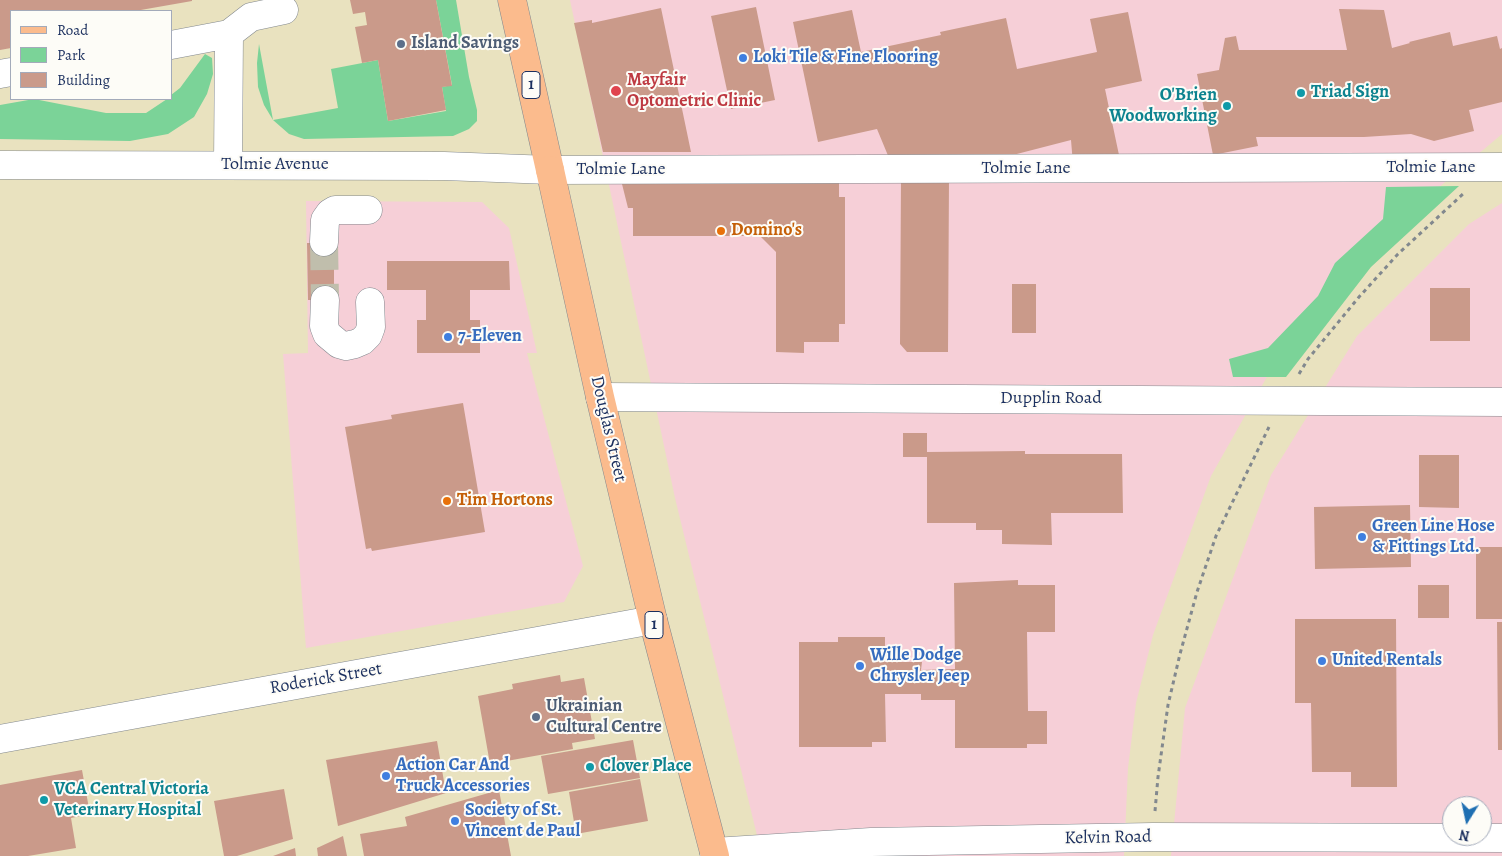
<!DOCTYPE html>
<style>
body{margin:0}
#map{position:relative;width:1502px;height:856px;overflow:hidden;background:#e9e2bf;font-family:Alegreya,serif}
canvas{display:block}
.legend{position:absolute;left:10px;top:10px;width:162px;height:90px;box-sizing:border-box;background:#fdfcf7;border:1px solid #a3aaba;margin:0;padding:6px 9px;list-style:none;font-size:15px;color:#1b2f5e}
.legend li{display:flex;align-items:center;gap:10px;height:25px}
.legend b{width:25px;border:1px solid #a3aaba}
.north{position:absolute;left:1442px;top:796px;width:50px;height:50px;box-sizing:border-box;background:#fdfcf7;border:1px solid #a3aaba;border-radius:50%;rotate:190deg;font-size:14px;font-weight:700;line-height:20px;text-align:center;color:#1b2f5e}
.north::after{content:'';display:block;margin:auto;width:18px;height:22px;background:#1f6fb2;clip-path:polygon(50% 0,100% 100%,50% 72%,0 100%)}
</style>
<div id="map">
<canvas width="1502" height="856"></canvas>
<ul class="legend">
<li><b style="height:6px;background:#fbbb8d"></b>Road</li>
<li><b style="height:14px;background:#7bd398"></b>Park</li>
<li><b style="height:14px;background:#ca9a8a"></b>Building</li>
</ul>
<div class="north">N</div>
</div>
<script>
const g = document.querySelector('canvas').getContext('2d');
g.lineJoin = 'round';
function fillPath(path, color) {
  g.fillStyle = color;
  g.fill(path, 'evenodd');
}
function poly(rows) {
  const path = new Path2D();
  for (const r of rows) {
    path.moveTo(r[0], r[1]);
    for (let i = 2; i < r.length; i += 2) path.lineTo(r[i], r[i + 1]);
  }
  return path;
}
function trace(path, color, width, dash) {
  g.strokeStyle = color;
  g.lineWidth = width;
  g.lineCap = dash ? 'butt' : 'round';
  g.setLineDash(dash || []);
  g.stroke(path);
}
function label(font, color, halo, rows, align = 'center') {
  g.font = font + ' Alegreya,serif';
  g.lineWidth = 4;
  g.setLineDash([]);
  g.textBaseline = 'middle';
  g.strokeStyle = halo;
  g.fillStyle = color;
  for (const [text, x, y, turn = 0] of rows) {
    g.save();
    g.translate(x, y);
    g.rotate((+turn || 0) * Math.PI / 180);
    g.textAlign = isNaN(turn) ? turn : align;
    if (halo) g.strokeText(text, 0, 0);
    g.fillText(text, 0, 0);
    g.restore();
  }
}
fillPath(poly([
 [570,0,1502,0,1502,134,1374,242,1286,343,1211,476,1153,635,1136,703,1128,768,1124,856,762,856,675,498],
 [306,201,482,202,509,228,537,353,527,353,583,566,564,602,306,648,283,354,308,353],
 [1502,203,1502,856,1171,856,1185,708,1271,475,1357,336,1469,224],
 [1452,806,1482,806,1482,836,1452,836]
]), '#f6cfd7');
fillPath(poly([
 [436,0,456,0,469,77,477,110,477,121,469,129,453,136,304,139,289,134,273,120,264,105,258,87,257,63,259,44,273,120,338,108,331,69,378,60,388,121,446,111,442,87,452,85],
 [205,54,212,58,213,74,207,94,194,117,168,134,130,141,0,139,0,105,34,99,106,113,146,113,167,99,171,99,171,95,180,88],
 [1459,186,1371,267,1286,377,1233,377,1229,359,1268,348,1318,296,1335,263,1383,219,1386,187]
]), '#7bd398');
fillPath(poly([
 [0,0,192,0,192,1,135,11,11,11,11,48,0,50],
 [350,0,436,0,452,86,442,87,446,110,388,121,378,60,362,63,355,27,367,25,365,12,353,14],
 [756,7,775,100,731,109,711,16],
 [661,8,691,152,603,152,574,23,592,20,592,23],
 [1339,9,1384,10,1392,48,1410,43,1409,42,1450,32,1453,46,1497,36,1500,49,1502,48,1502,102,1469,110,1474,131,1434,141,1411,134,1364,137,1256,137,1258,146,1213,155,1197,74,1219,70,1225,38,1236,36,1239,50,1347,50],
 [852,10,861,52,941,35,940,32,1006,18,1017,69,1097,52,1090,19,1128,12,1142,81,1105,89,1119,155,1073,164,1071,140,1009,156,889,158,877,129,818,142,793,22],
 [620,176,839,176,839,197,845,197,845,324,839,324,839,342,804,342,804,353,776,352,776,252,760,236,633,236,633,208,628,208],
 [901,178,949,178,948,352,907,352,900,344],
 [307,243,334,243,334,300,308,300],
 [387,261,509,261,510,290,470,290,470,320,480,320,480,353,417,353,417,320,426,320,426,290,387,290],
 [1012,284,1036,284,1036,333,1012,333],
 [1430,288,1470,288,1470,341,1430,341],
 [463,403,485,532,372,551,371,548,366,549,345,427,392,419,391,415],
 [903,433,927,433,927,452,1025,451,1025,454,1122,454,1123,513,1051,513,1052,545,1002,544,1002,530,976,530,976,523,927,523,927,457,903,457],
 [1419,455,1459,455,1459,508,1419,507],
 [1410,505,1411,567,1315,569,1314,507],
 [1476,547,1502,547,1502,619,1476,619],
 [1018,580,1018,585,1055,585,1055,632,1027,632,1028,711,1047,711,1047,744,1027,744,1027,748,955,748,955,700,921,700,921,694,885,694,886,742,872,742,872,747,799,747,799,642,838,642,838,637,885,637,885,662,922,662,921,670,955,669,954,583],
 [1418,585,1449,585,1449,618,1418,618],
 [1295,619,1396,619,1397,787,1351,787,1351,772,1312,772,1311,703,1295,703],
 [1497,622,1502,622,1502,750,1498,750],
 [560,675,561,682,584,678,595,739,572,743,573,749,490,764,478,696,513,689,512,684],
 [633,740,640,778,548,794,541,756],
 [437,741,446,793,338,826,326,760],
 [82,770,90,814,71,818,76,848,28,856,0,856,0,785],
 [640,779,648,821,576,834,569,792],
 [284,789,293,839,237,856,224,856,214,801],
 [499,790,511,856,364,856,360,834,407,826,405,817],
 [343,836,347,856,318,856,317,848],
 [295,848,296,856,273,856]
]), '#ca9a8a');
trace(poly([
 [324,242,325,300]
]), '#c0beac', 28, [28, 14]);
const minor = poly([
 [171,45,229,34],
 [0,74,11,72],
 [0,165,444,166,550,170,1502,167],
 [228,165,229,34,251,17,284,10],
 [324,242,325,220,330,213,335,210,368,210],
 [325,300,324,326,327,334,339,344,346,346,355,344,362,341,368,335,371,327,370,302],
 [600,397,1502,402],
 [0,739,653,620],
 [714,852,871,842,1153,837,1502,838]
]);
const major = poly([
 [512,0,550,170]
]);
const highway = poly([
 [550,170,600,397,653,620,715,856]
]);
trace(minor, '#82888e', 29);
trace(major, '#82888e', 29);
trace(highway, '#82888e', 29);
trace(poly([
 [1299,374,1308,359,1359,297,1398,254,1463,194],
 [1155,811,1158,777,1168,705,1180,654,1197,592,1216,536,1269,427]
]), '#82888e', 3, [4, 4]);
trace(minor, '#fff', 28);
trace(major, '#fbbb8d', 28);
trace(highway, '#fbbb8d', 28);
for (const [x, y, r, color] of [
 [401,44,5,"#5c6f8a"],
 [743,58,5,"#3f7fe0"],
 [616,91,6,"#e0444e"],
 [1301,93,5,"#0f9aa8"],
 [1227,106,5,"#0f9aa8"],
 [721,231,5,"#e8710a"],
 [448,337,5,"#3f7fe0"],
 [447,501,5,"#e8710a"],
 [1362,537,5,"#3f7fe0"],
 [1322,661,5,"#3f7fe0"],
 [860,666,5,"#3f7fe0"],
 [536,717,5,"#5c6f8a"],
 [590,767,5,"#0f9aa8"],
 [386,776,5,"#3f7fe0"],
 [44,800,5,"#0f9aa8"],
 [455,821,5,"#3f7fe0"]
]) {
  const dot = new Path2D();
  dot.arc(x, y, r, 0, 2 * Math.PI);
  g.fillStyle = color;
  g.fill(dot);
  trace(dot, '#fdfcf7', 2);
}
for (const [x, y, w] of [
 [531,85,18],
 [654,625,18]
]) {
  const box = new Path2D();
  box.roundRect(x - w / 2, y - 13.5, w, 27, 4);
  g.fillStyle = '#fdfcf7';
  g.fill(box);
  trace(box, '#1b2f5e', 1);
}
label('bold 16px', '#1b2f5e', null, [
 ["1",531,85],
 ["1",654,625]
]);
label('bold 18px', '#4e5e75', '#fdfcf7', [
 ["Island Savings",411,44],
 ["Ukrainian",546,707],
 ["Cultural Centre",546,728]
], 'left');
label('bold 18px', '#366cbe', '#fdfcf7', [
 ["Loki Tile & Fine Flooring",753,58],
 ["7-Eleven",458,337],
 ["Green Line Hose",1372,527],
 ["& Fittings Ltd.",1372,548],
 ["Wille Dodge",870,656],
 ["Chrysler Jeep",870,677],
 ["United Rentals",1332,661],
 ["Action Car And",396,766],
 ["Truck Accessories",396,787],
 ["Society of St.",465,811],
 ["Vincent de Paul",465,832]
], 'left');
label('bold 18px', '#be3a42', '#fdfcf7', [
 ["Mayfair",627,81],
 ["Optometric Clinic",627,102]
], 'left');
label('bold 18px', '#0d838f', '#fdfcf7', [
 ["Triad Sign",1311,93],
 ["O'Brien",1217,96,"right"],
 ["Woodworking",1217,117,"right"],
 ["Clover Place",600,767],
 ["VCA Central Victoria",54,790],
 ["Veterinary Hospital",54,811]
], 'left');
label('18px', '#1b2f5e', '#fdfcf7', [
 ["Tolmie Avenue",275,165],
 ["Tolmie Lane",1431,168],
 ["Tolmie Lane",1026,169],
 ["Tolmie Lane",621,170],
 ["Dupplin Road",1051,399],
 ["Douglas Street",608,429,77],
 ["Roderick Street",326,679,-10],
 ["Kelvin Road",1108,838,-1]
]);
label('bold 18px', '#c56008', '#fdfcf7', [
 ["Domino's",731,231],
 ["Tim Hortons",457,501]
], 'left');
</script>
